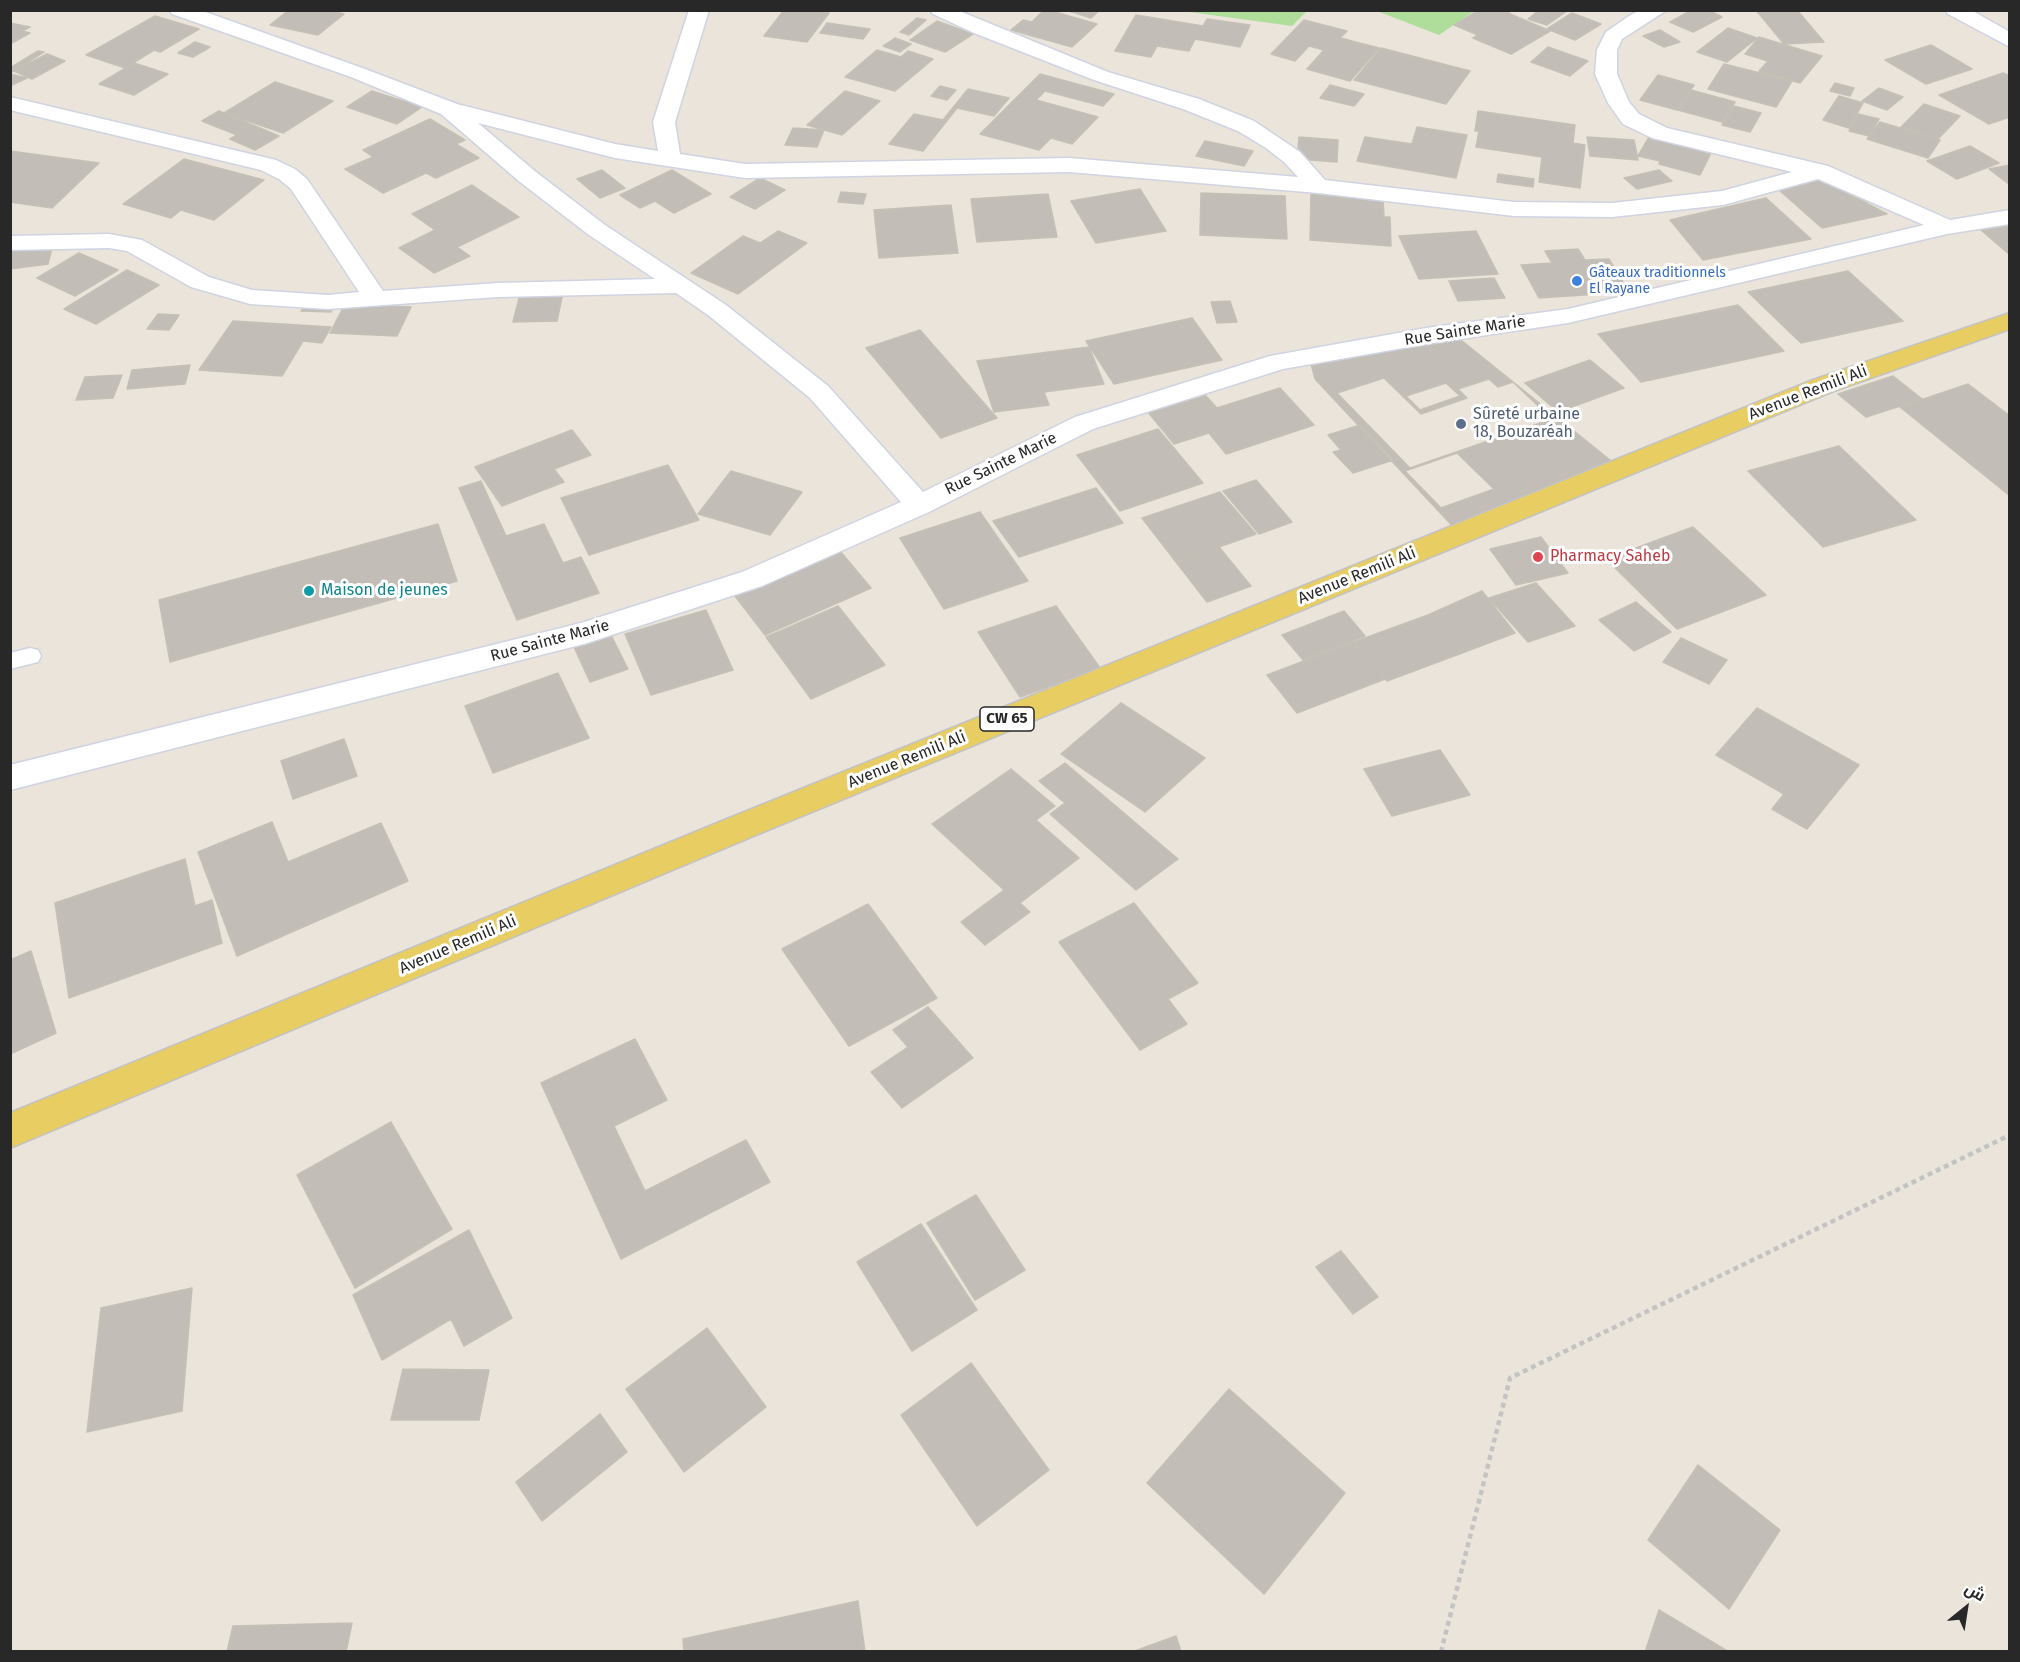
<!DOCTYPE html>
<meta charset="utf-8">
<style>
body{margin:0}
#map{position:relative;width:2020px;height:1662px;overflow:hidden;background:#eae4db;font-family:"Fira Sans",Cairo,sans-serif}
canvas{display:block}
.frame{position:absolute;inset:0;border:12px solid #282828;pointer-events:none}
.north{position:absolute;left:1936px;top:1578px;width:60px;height:60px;-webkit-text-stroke:4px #fff;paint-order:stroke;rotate:30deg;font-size:16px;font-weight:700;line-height:24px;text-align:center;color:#282828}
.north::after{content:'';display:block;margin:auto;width:21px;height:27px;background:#282828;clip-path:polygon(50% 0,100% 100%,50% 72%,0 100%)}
</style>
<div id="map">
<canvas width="2020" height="1662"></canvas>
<div class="frame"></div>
<div class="north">ش</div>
</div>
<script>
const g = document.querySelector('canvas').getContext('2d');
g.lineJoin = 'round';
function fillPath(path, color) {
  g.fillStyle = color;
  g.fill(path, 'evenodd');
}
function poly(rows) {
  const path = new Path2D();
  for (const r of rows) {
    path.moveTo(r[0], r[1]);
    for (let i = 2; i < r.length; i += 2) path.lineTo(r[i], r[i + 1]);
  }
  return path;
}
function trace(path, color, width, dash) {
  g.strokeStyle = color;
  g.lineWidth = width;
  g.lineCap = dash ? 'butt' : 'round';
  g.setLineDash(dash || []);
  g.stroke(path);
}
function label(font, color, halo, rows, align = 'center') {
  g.font = font + ' "Fira Sans",sans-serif';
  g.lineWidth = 6;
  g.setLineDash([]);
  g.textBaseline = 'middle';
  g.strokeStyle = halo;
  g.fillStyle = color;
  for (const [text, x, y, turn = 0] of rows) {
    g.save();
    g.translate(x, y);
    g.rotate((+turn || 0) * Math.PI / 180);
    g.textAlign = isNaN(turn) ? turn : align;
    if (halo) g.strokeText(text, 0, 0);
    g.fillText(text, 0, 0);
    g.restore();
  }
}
fillPath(poly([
 [1182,11,1307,10,1307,11,1292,26],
 [1377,11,1474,11,1439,35]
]), '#afde9a');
const building = poly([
 [289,10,327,10,344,14,318,35,270,25,289,10],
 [784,10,809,10,829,13,807,42,764,36,784,10],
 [1044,10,1048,10,1097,24,1072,47,1011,30,1023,20,1032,22,1044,10],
 [1066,10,1100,10,1091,18,1066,10],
 [1479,10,1512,10,1508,13,1550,31,1511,54,1473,38,1478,35,1454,25,1479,10],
 [1539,10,1567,10,1567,11,1547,25,1528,19,1539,10],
 [1692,10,1708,10,1722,17,1693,32,1670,22,1692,10],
 [1756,10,1797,10,1824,42,1784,44,1756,10],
 [1572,13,1601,24,1575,40,1547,29,1572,13],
 [1136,15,1203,26,1207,19,1250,25,1240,47,1195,39,1189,51,1157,46,1151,57,1115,51,1136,15],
 [155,16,199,29,160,52,154,50,125,68,86,55,155,16],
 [917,18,926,20,909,35,900,32,917,18],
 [1304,20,1347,31,1340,38,1379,48,1350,81,1307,69,1324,50,1309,46,1295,61,1271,54,1304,20],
 [937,21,973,34,945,52,910,40,937,21],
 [10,23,30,27,22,31,30,33,10,44,10,23],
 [827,23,870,29,863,39,820,33,827,23],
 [1728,28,1757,38,1727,62,1697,52,1728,28],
 [1660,30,1680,42,1664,47,1643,36,1660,30],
 [1759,37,1822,56,1800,83,1759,71,1768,61,1745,54,1759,37],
 [895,38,911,44,900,52,883,46,895,38],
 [195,42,210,47,193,57,178,53,195,42],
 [1931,45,1972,69,1926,84,1885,60,1931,45],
 [1548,47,1588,61,1570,76,1531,62,1548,47],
 [1381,48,1470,71,1446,104,1354,80,1381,48],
 [877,50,901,57,908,51,933,59,895,91,845,77,877,50],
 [38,51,44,52,10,73,10,68,38,51],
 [47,54,65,61,32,79,14,71,47,54],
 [134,63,168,74,134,95,99,84,134,63],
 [1724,64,1792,81,1776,107,1708,89,1724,64],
 [2003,73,2010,76,2010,117,1989,124,1939,95,2003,73],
 [10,74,27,78,10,86,10,74],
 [1040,74,1114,94,1103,106,1045,91,1036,100,1098,117,1072,144,1051,138,1039,150,980,134,1040,74],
 [1658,75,1694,85,1677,110,1640,100,1658,75],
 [275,82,333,101,283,133,224,113,275,82],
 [1835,83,1854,88,1850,96,1830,91,1835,83],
 [1330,85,1364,94,1354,106,1320,98,1330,85],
 [940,86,956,90,947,100,931,96,940,86],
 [1879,88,1903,97,1887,110,1862,101,1879,88],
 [968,89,1009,98,994,116,957,108,923,151,889,144,914,114,943,120,968,89],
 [1691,90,1735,102,1722,122,1678,110,1691,90],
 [372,91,422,107,397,124,347,107,372,91],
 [845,91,880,101,842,135,807,125,845,91],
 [1839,96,1863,103,1849,128,1823,120,1839,96],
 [1924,104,1960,116,1938,139,1901,127,1924,104],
 [1734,106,1761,113,1750,132,1722,125,1734,106],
 [219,111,279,136,255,150,230,139,237,135,202,121,219,111],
 [1478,111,1575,125,1573,143,1585,145,1580,188,1539,182,1542,157,1476,147,1479,131,1475,131,1478,111],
 [1858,114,1879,119,1869,136,1849,131,1858,114],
 [430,119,465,140,456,144,479,158,436,178,426,173,383,193,345,169,373,157,363,150,430,119],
 [1880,122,1940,140,1928,158,1867,139,1880,122],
 [1417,127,1467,135,1456,178,1357,161,1365,137,1412,144,1417,127],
 [793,128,824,130,817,147,785,145,793,128],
 [1299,137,1338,140,1337,162,1297,159,1299,137],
 [1587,137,1634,140,1638,160,1590,156,1587,137],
 [1649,137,1711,153,1700,175,1659,164,1660,161,1638,156,1649,137],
 [1205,141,1253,151,1244,166,1196,156,1205,141],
 [1970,146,1999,163,1957,179,1927,161,1970,146],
 [10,151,99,163,52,208,10,202,10,151],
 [184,159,264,180,214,220,181,210,171,218,123,204,184,159],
 [2010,165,2010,185,1989,169,2010,165],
 [602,170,625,188,600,198,577,179,602,170],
 [672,170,711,194,674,213,655,201,640,208,620,195,672,170],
 [1659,170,1672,181,1637,189,1624,178,1659,170],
 [1498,174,1534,179,1533,187,1497,182,1498,174],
 [760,178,785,190,755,209,730,197,760,178],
 [1823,180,1887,214,1822,228,1778,189,1823,180],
 [472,185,519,217,457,247,470,256,434,273,399,248,435,230,412,214,472,185],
 [1140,189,1166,231,1096,243,1071,201,1140,189],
 [841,192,866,194,863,204,838,202,841,192],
 [1201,193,1285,196,1287,239,1200,235,1201,193],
 [1048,194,1057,237,977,242,971,199,1048,194],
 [1311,194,1383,199,1384,217,1390,217,1391,246,1310,240,1311,194],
 [1766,198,1811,239,1703,260,1670,220,1766,198],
 [951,205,958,253,879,258,874,210,951,205],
 [2010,226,2010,255,1981,230,2010,226],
 [778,231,807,243,738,294,691,273,743,236,760,243,778,231],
 [1476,231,1498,274,1419,279,1399,236,1476,231],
 [55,236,48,264,10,269,10,241,55,236],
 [1578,249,1585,260,1609,259,1629,292,1539,298,1521,265,1552,263,1545,251,1578,249],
 [79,253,118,270,75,296,37,278,79,253],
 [127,270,159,285,96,324,64,309,127,270],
 [1848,271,1903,321,1801,343,1748,292,1848,271],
 [1494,278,1505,298,1458,301,1449,281,1494,278],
 [563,293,557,321,513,322,520,294,563,293],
 [311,295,339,296,331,312,301,311,311,295],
 [1230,301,1237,322,1217,323,1211,302,1230,301],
 [345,304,411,307,397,336,330,333,345,304],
 [1738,305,1784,351,1641,382,1598,334,1738,305],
 [158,314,179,315,169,330,147,329,158,314],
 [1192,318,1222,360,1114,384,1086,341,1192,318],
 [233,321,331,327,322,343,303,341,282,376,199,370,233,321],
 [920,330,997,418,941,438,866,348,920,330],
 [1451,332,1620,468,1460,534,1315,379,1309,356,1451,332],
 [1089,347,1104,384,1044,392,1049,405,994,412,977,361,1089,347],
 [1590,360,1624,388,1558,412,1525,383,1590,360],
 [190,365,185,384,127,389,132,370,190,365],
 [122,375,113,398,76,400,85,377,122,375],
 [1893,376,1922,399,1866,417,1838,394,1893,376],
 [1384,378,1421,414,1467,398,1458,389,1489,379,1498,387,1513,382,1552,419,1410,468,1337,393,1384,378],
 [1446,383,1460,396,1420,410,1406,396,1446,383],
 [1968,384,2010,416,2010,496,1900,407,1968,384],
 [1280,388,1314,425,1226,454,1209,433,1174,444,1148,412,1205,395,1217,408,1280,388],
 [1360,425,1393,460,1353,473,1333,452,1341,450,1328,435,1360,425],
 [1158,429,1203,483,1120,511,1077,455,1158,429],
 [572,430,591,455,554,469,564,482,502,506,475,467,572,430],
 [1839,446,1916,520,1823,547,1748,471,1839,446],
 [1457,453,1494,489,1441,508,1405,471,1457,453],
 [668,465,699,520,589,555,561,498,668,465],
 [731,471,802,492,770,535,698,514,731,471],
 [1256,480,1292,522,1259,534,1223,491,1256,480],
 [481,481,506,536,544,524,563,563,581,557,599,593,517,620,459,488,481,481],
 [1096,488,1123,523,1019,557,993,521,1096,488],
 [1220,492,1256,534,1176,562,1142,518,1220,492],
 [980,512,1028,581,944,609,900,538,980,512],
 [438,524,457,581,170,662,159,600,438,524],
 [1693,527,1766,595,1677,629,1606,559,1693,527],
 [1541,537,1568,573,1516,585,1490,549,1541,537],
 [1219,547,1251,586,1207,602,1176,562,1219,547],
 [840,551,871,588,765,635,735,596,840,551],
 [1536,583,1575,626,1528,642,1489,598,1536,583],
 [1482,591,1515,633,1462,653,1428,615,1482,591],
 [1636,602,1671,632,1634,651,1599,620,1636,602],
 [838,606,885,665,811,699,766,637,838,606],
 [1056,606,1100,668,1020,697,978,632,1056,606],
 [706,610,733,670,651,695,625,634,706,610],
 [1344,611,1365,636,1303,660,1282,635,1344,611],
 [1428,615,1462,653,1387,681,1354,642,1428,615],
 [611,635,628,669,590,682,574,647,611,635],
 [1681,638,1727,660,1709,684,1663,662,1681,638],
 [1354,642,1385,679,1297,713,1267,675,1354,642],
 [558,673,589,738,493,773,465,706,558,673],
 [1121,703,1205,758,1145,812,1061,754,1121,703],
 [1757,708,1859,765,1807,829,1772,809,1784,794,1716,755,1757,708],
 [344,739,357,776,293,799,281,761,344,739],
 [1440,750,1470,795,1392,816,1364,769,1440,750],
 [1065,763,1178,859,1136,890,1050,814,1065,803,1039,781,1065,763],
 [1011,769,1055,806,1036,820,1079,858,1020,903,1030,912,985,945,961,922,1004,890,932,824,1011,769],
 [272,822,288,862,381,823,408,881,237,956,198,852,272,822],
 [185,859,195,906,212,900,222,943,69,998,55,903,185,859],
 [1134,903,1198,983,1168,999,1187,1024,1140,1050,1059,942,1134,903],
 [868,904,937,998,849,1046,782,949,868,904],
 [31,951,56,1033,10,1054,10,960,31,951],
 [928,1007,973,1058,902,1108,871,1072,908,1047,893,1030,928,1007],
 [635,1039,667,1100,614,1126,645,1191,746,1140,770,1182,621,1259,541,1083,635,1039],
 [391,1122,452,1229,355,1288,297,1175,391,1122],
 [976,1195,1025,1270,975,1300,927,1223,976,1195],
 [921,1224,977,1310,912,1351,857,1262,921,1224],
 [469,1230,512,1318,464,1346,451,1319,382,1360,353,1295,469,1230],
 [1341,1251,1378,1297,1353,1314,1316,1267,1341,1251],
 [192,1288,182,1411,87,1432,101,1308,192,1288],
 [707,1328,766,1407,684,1472,626,1389,707,1328],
 [971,1363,1049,1470,977,1526,901,1415,971,1363],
 [403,1369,489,1370,479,1420,391,1420,403,1369],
 [1229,1389,1345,1493,1264,1594,1147,1483,1229,1389],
 [600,1414,627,1452,542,1521,516,1482,600,1414],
 [1698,1465,1780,1530,1729,1609,1648,1540,1698,1465],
 [858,1601,865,1652,684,1652,683,1639,858,1601],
 [1659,1610,1729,1652,1645,1652,1659,1610],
 [352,1623,346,1652,227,1652,233,1626,352,1623],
 [1176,1636,1181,1652,1132,1652,1176,1636]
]);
fillPath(building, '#c2beb7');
trace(building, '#c5c0b5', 1.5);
const lane = poly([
 [30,648,38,650,41,656,38,662,10,669,10,653,30,648]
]);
const street = poly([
 [169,10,200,10,365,69,457,104,615,144,658,151,653,122,689,10,709,10,675,122,680,154,745,164,1069,158,1298,177,1284,162,1266,148,1238,131,1183,109,1094,80,974,33,933,14,930,10,957,10,1108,72,1199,99,1254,121,1300,152,1325,180,1514,202,1612,203,1722,191,1792,172,1652,138,1623,124,1608,103,1595,74,1597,50,1606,32,1629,16,1640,10,1667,10,1622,39,1617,50,1617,74,1629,102,1639,114,1667,128,1828,166,1950,220,2010,210,2010,224,1947,234,1568,323,1426,344,1283,369,1093,429,929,512,762,586,584,644,10,790,10,765,581,623,742,572,901,502,810,398,708,315,676,293,498,297,328,309,250,304,191,287,127,251,109,248,10,250,10,236,109,234,142,240,209,277,252,290,328,295,359,292,291,189,279,179,261,170,10,110,10,97,276,160,295,169,307,179,383,291,498,283,655,279,589,235,520,182,441,114,351,77,172,14,169,10],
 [478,123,615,158,745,178,1069,172,1318,193,1514,216,1612,217,1723,205,1818,179,1924,225,1568,309,1426,328,1270,356,1075,417,923,492,828,386,726,305,605,225,536,172,478,123],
 [1945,10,1971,10,2010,32,2010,47,1948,14,1945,10]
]);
const primary = poly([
 [2010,313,2010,329,1831,392,751,837,10,1148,10,1113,727,819,1813,380,2010,313]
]);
trace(lane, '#d0d3e1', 3);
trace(street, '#d0d3e1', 3);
trace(primary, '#c3c3c3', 3);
trace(poly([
 [1441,1652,1510,1378,2010,1135]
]), '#c3c3c3', 4.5, [5, 4]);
fillPath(lane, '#fff');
fillPath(street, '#fff');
fillPath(primary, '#e8cd62');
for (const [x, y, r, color] of [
 [1577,281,6,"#3f7fe0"],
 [1461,424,6,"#5c6f8a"],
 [1538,557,6,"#e0444e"],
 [309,591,6,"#0f9aa8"]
]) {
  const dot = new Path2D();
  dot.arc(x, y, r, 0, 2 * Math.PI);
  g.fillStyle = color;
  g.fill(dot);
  trace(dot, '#fff', 2);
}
label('14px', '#366cbe', '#fff', [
 ["Gâteaux traditionnels",1589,273],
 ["El Rayane",1589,289]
], 'left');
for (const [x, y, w] of [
 [1007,719,54]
]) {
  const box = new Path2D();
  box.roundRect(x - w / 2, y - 12, w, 24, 4.5);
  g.fillStyle = '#fff';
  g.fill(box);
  trace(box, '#282828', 1.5);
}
label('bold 15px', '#282828', null, [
 ["CW 65",1007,719]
]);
label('16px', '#282828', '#fff', [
 ["Rue Sainte Marie",1465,331,-9],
 ["Avenue Remili Ali",1808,393,-21],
 ["Rue Sainte Marie",1001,464,-26],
 ["Avenue Remili Ali",1357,576,-22],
 ["Rue Sainte Marie",550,641,-15],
 ["Avenue Remili Ali",907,760,-22],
 ["Avenue Remili Ali",458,945,-23]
]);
label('16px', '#4e5e75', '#fff', [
 ["Sûreté urbaine",1473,415],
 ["18, Bouzaréah",1473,433]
], 'left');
label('16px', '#be3a42', '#fff', [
 ["Pharmacy Saheb",1550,557]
], 'left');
label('16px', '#0d838f', '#fff', [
 ["Maison de jeunes",321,591]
], 'left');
</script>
